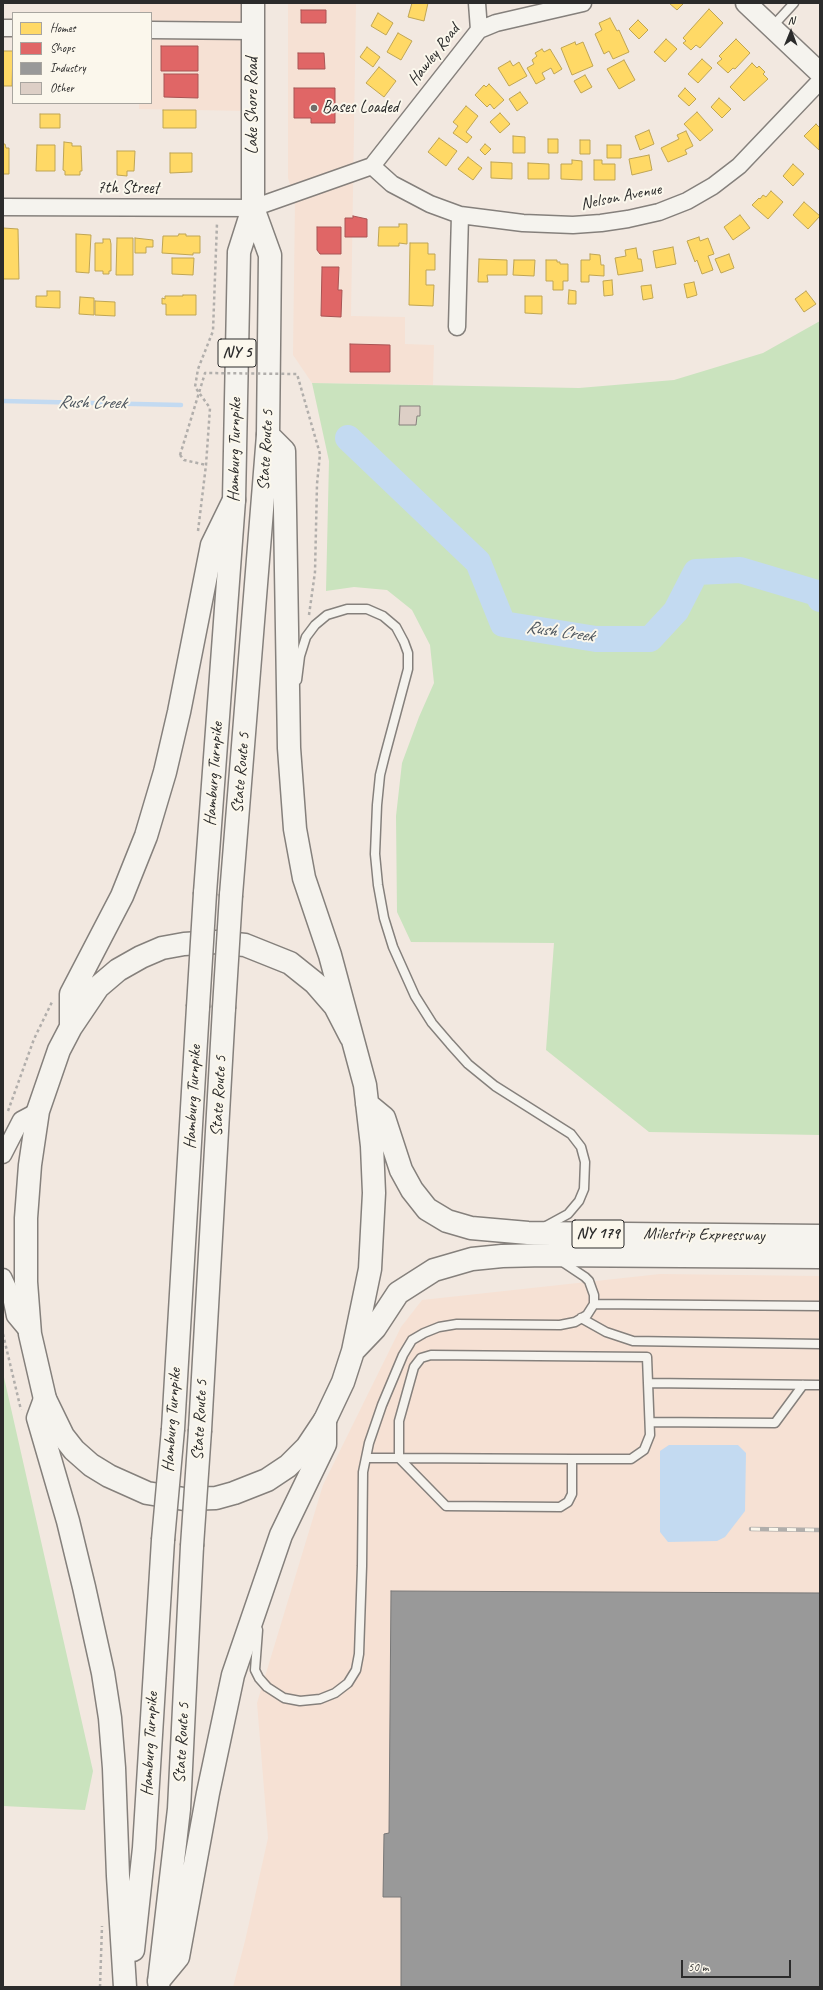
<!DOCTYPE html>
<style>
body{margin:0}
#map{position:relative;width:823px;height:1990px;overflow:hidden;background:#f2e8e0;font-family:Caveat,sans-serif}
canvas{display:block}
.frame{position:absolute;inset:0;border:4px solid #2b2b2b;pointer-events:none}
.legend{position:absolute;left:12px;top:12px;width:140px;height:92px;box-sizing:border-box;background:#fbf7ec;border:1px solid #a8a59f;margin:0;padding:5px 7px;list-style:none;font-size:12px;color:#2b2b2b}
.legend li{display:flex;align-items:center;gap:8px;height:20px}
.legend b{width:20px;border:1px solid #a8a59f}
.north{position:absolute;left:771px;top:12px;width:40px;height:40px;-webkit-text-stroke:3px #fbf7ec;paint-order:stroke;rotate:1deg;font-size:11px;font-weight:700;line-height:16px;text-align:center;color:#2b2b2b}
.north::after{content:'';display:block;margin:auto;width:14px;height:18px;background:#2b2b2b;clip-path:polygon(50% 0,100% 100%,50% 72%,0 100%)}
.scale{position:absolute;left:681px;top:1960px;width:110px;height:18px;box-sizing:border-box;border:2px solid #2b2b2b;border-top:0;padding-left:5px;font-size:12px;line-height:14px;white-space:nowrap;color:#2b2b2b;-webkit-text-stroke:3px #fbf7ec;paint-order:stroke}
</style>
<div id="map">
<canvas width="823" height="1990"></canvas>
<div class="frame"></div>
<ul class="legend">
<li><b style="height:11px;background:#ffd966"></b>Homes</li>
<li><b style="height:11px;background:#e06666"></b>Shops</li>
<li><b style="height:11px;background:#999"></b>Industry</li>
<li><b style="height:11px;background:#ddcfc6"></b>Other</li>
</ul>
<div class="north">N</div>
<div class="scale">50 m</div>
</div>
<script>
const g = document.querySelector('canvas').getContext('2d');
g.lineJoin = 'round';
function fillPath(path, color) {
  g.fillStyle = color;
  g.fill(path, 'evenodd');
}
function poly(rows) {
  const path = new Path2D();
  for (const r of rows) {
    path.moveTo(r[0], r[1]);
    for (let i = 2; i < r.length; i += 2) path.lineTo(r[i], r[i + 1]);
  }
  return path;
}
function trace(path, color, width, dash) {
  g.strokeStyle = color;
  g.lineWidth = width;
  g.lineCap = dash ? 'butt' : 'round';
  g.setLineDash(dash || []);
  g.stroke(path);
}
function label(font, color, halo, rows, align = 'center') {
  g.font = font + ' Caveat,sans-serif';
  g.lineWidth = 4;
  g.setLineDash([]);
  g.textBaseline = 'middle';
  g.strokeStyle = halo;
  g.fillStyle = color;
  for (const [text, x, y, turn = 0] of rows) {
    g.save();
    g.translate(x, y);
    g.rotate((+turn || 0) * Math.PI / 180);
    g.textAlign = isNaN(turn) ? turn : align;
    if (halo) g.strokeText(text, 0, 0);
    g.fillText(text, 0, 0);
    g.restore();
  }
}
fillPath(poly([
 [140,3,248,3,247,111,139,109,139,103,151,103,151,13,140,13],
 [288,3,356,3,351,316,405,317,405,344,434,345,433,385,312,383,293,355,295,201,288,178],
 [660,1274,820,1276,820,1987,233,1987,245,1941,268,1838,257,1703,323,1485,401,1327,422,1300]
]), '#f6e1d4');
fillPath(poly([
 [820,321,820,1135,649,1132,546,1050,554,943,411,942,397,912,396,816,402,763,419,717,434,683,430,645,412,610,387,590,354,587,326,591,329,461,312,383,579,388,674,380,763,353],
 [3,1373,93,1771,85,1810,3,1806]
]), '#cae3be');
fillPath(poly([
 [669,1445,738,1445,746,1453,745,1511,725,1537,717,1541,668,1542,660,1532,660,1451]
]), '#c3daf1');
const homes = poly([
 [412,3,428,3,424,21,408,17,412,3],
 [669,3,684,3,677,10,669,3],
 [709,9,723,23,700,48,696,45,691,50,683,43,686,41,683,38,709,9],
 [378,13,393,23,386,35,371,26,378,13],
 [610,18,617,31,619,30,629,52,613,59,609,51,604,54,595,34,602,30,599,23,610,18],
 [638,20,648,30,639,39,629,29,638,20],
 [398,33,412,41,401,60,387,52,398,33],
 [666,39,677,49,665,62,654,52,666,39],
 [736,39,750,53,735,69,733,68,728,73,717,63,722,59,719,56,736,39],
 [575,42,576,45,583,42,593,66,572,75,561,48,575,42],
 [367,47,380,57,373,67,360,57,367,47],
 [542,49,544,52,550,49,562,69,554,74,551,68,542,73,545,79,536,84,527,68,534,64,532,60,537,56,535,53,542,49],
 [3,51,13,51,12,86,3,86,3,51],
 [702,59,712,68,698,83,688,74,702,59],
 [624,60,635,80,619,89,607,69,624,60],
 [510,61,513,66,519,62,527,76,509,86,498,68,510,61],
 [752,63,757,68,759,66,765,72,763,74,768,79,744,101,730,87,752,63],
 [379,67,396,81,384,97,366,83,379,67],
 [585,75,592,87,581,93,574,81,585,75],
 [489,84,504,100,494,109,490,104,487,107,475,95,484,85,486,87,489,84],
 [685,88,696,99,689,106,678,96,685,88],
 [520,92,528,103,517,111,509,99,520,92],
 [719,98,731,109,722,118,711,107,719,98],
 [466,106,478,116,466,132,472,137,467,143,453,133,458,126,453,122,466,106],
 [163,110,196,110,196,128,163,128,163,110],
 [697,112,713,130,700,141,684,124,697,112],
 [500,113,510,124,500,133,490,122,500,113],
 [40,114,60,114,60,128,40,128,40,114],
 [816,124,820,128,819,150,804,136,816,124],
 [649,130,654,144,640,150,635,136,649,130],
 [686,131,693,146,685,150,687,154,668,162,661,148,679,139,677,135,686,131],
 [513,136,525,137,525,153,513,153,513,136],
 [439,138,457,151,446,166,428,152,439,138],
 [548,139,558,139,558,153,548,153,548,139],
 [580,140,590,140,590,154,580,154,580,140],
 [64,142,72,143,72,146,81,146,82,171,80,171,80,175,65,175,65,171,63,170,64,142],
 [3,144,5,144,6,148,9,148,9,174,3,174,3,144],
 [485,144,491,149,485,155,480,150,485,144],
 [37,145,55,145,55,171,36,171,37,145],
 [607,145,621,145,621,158,607,158,607,145],
 [117,151,135,151,134,171,127,171,127,176,117,175,117,151],
 [170,153,192,153,192,172,170,173,170,153],
 [649,155,652,170,632,175,629,159,649,155],
 [468,157,482,168,473,180,458,169,468,157],
 [572,160,582,161,582,180,561,179,561,164,572,164,572,160],
 [594,160,602,160,602,164,615,164,615,180,594,180,594,160],
 [491,162,512,163,512,179,491,178,491,162],
 [528,163,549,164,549,179,528,179,528,163],
 [793,164,804,174,793,186,783,176,793,164],
 [771,191,783,202,768,219,752,205,759,198,760,199,763,195,766,197,771,191],
 [804,202,820,216,808,229,793,215,804,202],
 [740,215,750,228,733,240,724,227,740,215],
 [399,224,407,224,407,244,399,243,399,246,378,246,379,227,399,227,399,224],
 [3,228,18,229,19,279,3,279,3,228],
 [76,234,91,235,89,273,76,272,76,234],
 [179,234,186,234,186,236,200,236,200,253,193,253,193,255,162,253,163,236,178,236,179,234],
 [699,237,700,241,708,238,714,254,708,256,713,270,702,274,697,260,695,262,687,241,699,237],
 [117,238,133,238,133,275,116,275,117,238],
 [135,238,153,240,153,247,146,247,146,253,135,253,135,238],
 [103,239,110,239,111,244,111,271,109,271,109,274,103,274,103,271,95,271,95,243,103,243,103,239],
 [410,243,428,243,428,254,435,254,435,270,426,270,426,285,434,285,433,306,409,305,410,243],
 [673,247,676,264,656,268,653,251,673,247],
 [636,248,638,259,641,259,643,271,618,275,615,258,626,256,625,250,636,248],
 [590,254,600,255,601,265,604,265,604,276,589,275,589,282,581,282,581,260,590,260,590,254],
 [729,254,734,268,721,273,715,259,729,254],
 [172,258,194,258,193,275,172,274,172,258],
 [479,259,507,260,507,275,487,275,488,282,478,282,479,259],
 [514,260,535,260,534,276,513,275,514,260],
 [546,260,557,260,557,262,560,262,560,264,568,264,568,281,563,281,563,290,553,290,553,281,546,281,546,260],
 [612,280,613,295,604,296,603,281,612,280],
 [694,282,697,295,687,298,684,284,694,282],
 [651,285,653,298,643,300,641,286,651,285],
 [569,290,576,291,576,304,568,304,569,290],
 [47,291,60,291,60,308,36,307,36,296,47,296,47,291],
 [806,291,816,304,804,312,795,299,806,291],
 [183,295,196,295,196,315,166,315,166,304,162,304,162,298,165,299,165,296,183,296,183,295],
 [525,296,542,296,542,314,525,313,525,296],
 [80,297,94,298,94,315,79,314,80,297],
 [95,301,115,302,115,316,95,315,95,301]
]);
fillPath(homes, '#ffd966');
trace(homes, '#bfa554', 1);
const shops = poly([
 [301,10,326,10,326,23,301,23,301,10],
 [161,46,198,46,198,71,161,71,161,46],
 [298,53,324,53,325,69,298,69,298,53],
 [164,74,198,74,198,98,164,97,164,74],
 [294,88,335,88,335,123,311,123,311,118,294,118,294,88],
 [353,216,367,219,367,237,345,237,345,218,353,218,353,216],
 [317,227,341,227,341,254,320,254,317,250,317,227],
 [322,267,339,267,338,290,342,290,341,317,321,316,322,267],
 [350,344,390,345,390,372,350,372,350,344]
]);
fillPath(shops, '#e06666');
trace(shops, '#aa5454', 1);
const industry = poly([
 [391,1591,820,1593,820,1987,401,1987,401,1897,383,1897,384,1834,389,1833,391,1591]
]);
fillPath(industry, '#999');
trace(industry, '#787878', 1);
trace(poly([
 [3,401,181,405]
]), '#c3daf1', 4.5);
trace(poly([
 [348,438,478,562,503,624,596,639,650,639,676,611,696,572,740,570,817,593,820,599]
]), '#c3daf1', 26);
const building = poly([
 [400,406,420,406,420,416,417,416,416,425,399,425,400,406]
]);
fillPath(building, '#ddcfc6');
trace(building, '#85807c', 1);
const service = poly([
 [772,27,794,3],
 [297,680,300,656,306,637,315,625,327,615,347,609,367,609,383,616,396,627,404,642,408,653,408,669,385,755,380,775,377,805,375,854,378,885,384,918,393,947,415,996,432,1023,450,1044,468,1064,495,1086,571,1134,581,1147,585,1162,584,1189,579,1201,568,1214,546,1226],
 [594,1304,820,1306],
 [581,1318,606,1332,633,1341,820,1344],
 [648,1383,820,1385],
 [650,1422,775,1423,803,1385],
 [366,1458,399,1458,572,1459,631,1459,644,1450,650,1435,647,1357,431,1355,421,1358,414,1367,399,1421,399,1458,446,1506,560,1507,568,1502,572,1494,572,1459],
 [258,1630,255,1670,259,1678,267,1687,284,1698,300,1701,320,1699,335,1693,348,1683,356,1670,359,1654,362,1566,363,1472,369,1443,382,1405,403,1355,412,1340,424,1333,439,1327,457,1324,560,1325,575,1322,587,1315,594,1304,594,1295,589,1281,585,1277,561,1261]
]);
const minor = poly([
 [477,3,479,30],
 [3,28,13,28],
 [151,30,252,31],
 [372,166,392,184,430,204,460,215,523,223,573,225,601,223,628,219,659,212,687,201,713,186,739,166,820,81],
 [3,207,253,208,372,166,479,30,496,23,583,3],
 [457,327,460,215],
 [3,1155,21,1120,38,1111],
 [3,1277,10,1292,15,1316,30,1334]
]);
const tertiary = poly([
 [746,3,820,73]
]);
const secondary = poly([
 [205,893,234,500],
 [231,895,268,435],
 [45,1399,38,1418,68,1521,84,1587,103,1673,110,1718,114,1768,118,1876,125,1987],
 [173,1429,198,1007],
 [200,1430,224,1008],
 [133,1950,144,1848,163,1540],
 [159,1980,178,1957,208,1793,233,1675,281,1535,325,1444,325,1420],
 [159,1982,179,1809,192,1546]
]);
const trunk = poly([
 [253,208,270,255,268,435,284,451,289,748,295,829,304,878,330,955,365,1085,372,1146,374,1193,370,1269,353,1351,343,1382,325,1420,307,1447,288,1466,267,1480,234,1493,216,1498,184,1499,147,1493,109,1476,91,1465,74,1450,63,1436,45,1399,30,1334,26,1282,26,1218,30,1165,38,1111,59,1050,71,1027,98,987,118,970,141,957,162,948,184,944,216,942,245,945,290,963,315,983,335,1006,351,1037],
 [71,1027,71,994,122,896,146,836,165,772,179,712,212,545,234,500,239,252,253,208,253,3],
 [367,1104,384,1118,401,1170,412,1190,427,1209,447,1221,471,1228,528,1233,820,1236],
 [354,1350,375,1328,398,1293,434,1270,472,1259,502,1256,545,1255,820,1257]
]);
trace(service, '#85807c', 11);
trace(minor, '#85807c', 19);
trace(tertiary, '#85807c', 23);
trace(secondary, '#85807c', 25);
trace(trunk, '#85807c', 25);
trace(poly([
 [180,455,184,460,206,465],
 [198,531,206,465,210,408,195,387,198,369,213,331,217,223],
 [309,615,315,572,317,484,320,454],
 [8,1111,34,1039,52,1002],
 [3,1334,21,1410],
 [100,1987,102,1926]
]), '#b1aeab', 2.5, [3, 3]);
trace(service, '#f5f3ee', 8);
trace(minor, '#f5f3ee', 16);
trace(tertiary, '#f5f3ee', 20);
trace(secondary, '#f5f3ee', 22);
trace(trunk, '#f5f3ee', 22);
const rail = poly([
 [751,1529,820,1530]
]);
trace(rail, '#b1aeab', 4.5);
trace(rail, '#fbf7ec', 3, [9]);
const secondaryBridge = poly([
 [198,1007,205,893],
 [224,1008,231,895],
 [163,1540,173,1429],
 [192,1546,200,1430]
]);
trace(secondaryBridge, '#85807c', 25, []);
trace(poly([
 [180,455,205,373,297,374,320,454]
]), '#b1aeab', 2.5, [3, 3]);
trace(secondaryBridge, '#f5f3ee', 22);
for (const [x, y, r, color] of [
 [314,108,4,"#716d6a"]
]) {
  const dot = new Path2D();
  dot.arc(x, y, r, 0, 2 * Math.PI);
  g.fillStyle = color;
  g.fill(dot);
  trace(dot, '#fbf7ec', 1.5);
}
for (const [x, y, w] of [
 [237,353,38],
 [598,1234,52]
]) {
  const box = new Path2D();
  box.roundRect(x - w / 2, y - 14, w, 28, 3);
  g.fillStyle = '#fbf7ec';
  g.fill(box);
  trace(box, '#2b2b2b', 1);
}
label('bold 16px', '#2b2b2b', null, [
 ["NY 5",237,353],
 ["NY 179",598,1234]
]);
label('17px', '#2b2b2b', '#fbf7ec', [
 ["Hawley Road",434,55,-52],
 ["Lake Shore Road",253,106,-90],
 ["7th Street",128,189],
 ["Nelson Avenue",621,197,-11],
 ["Hamburg Turnpike",235,450,-89],
 ["State Route 5",266,450,-87],
 ["State Route 5",241,773,-85],
 ["Hamburg Turnpike",214,774,-86],
 ["State Route 5",219,1096,-87],
 ["Hamburg Turnpike",193,1097,-87],
 ["Milestrip Expressway",704,1235,1],
 ["Hamburg Turnpike",172,1420,-86],
 ["State Route 5",200,1420,-87],
 ["State Route 5",182,1743,-87],
 ["Hamburg Turnpike",150,1744,-87]
]);
label('17px', '#2b2b2b', '#fbf7ec', [
 ["Bases Loaded",322,108]
], 'left');
label('italic 18px', '#4c555e', '#fbf7ec', [
 ["Rush Creek",92,403,1],
 ["Rush Creek",560,632,8]
]);
</script>
